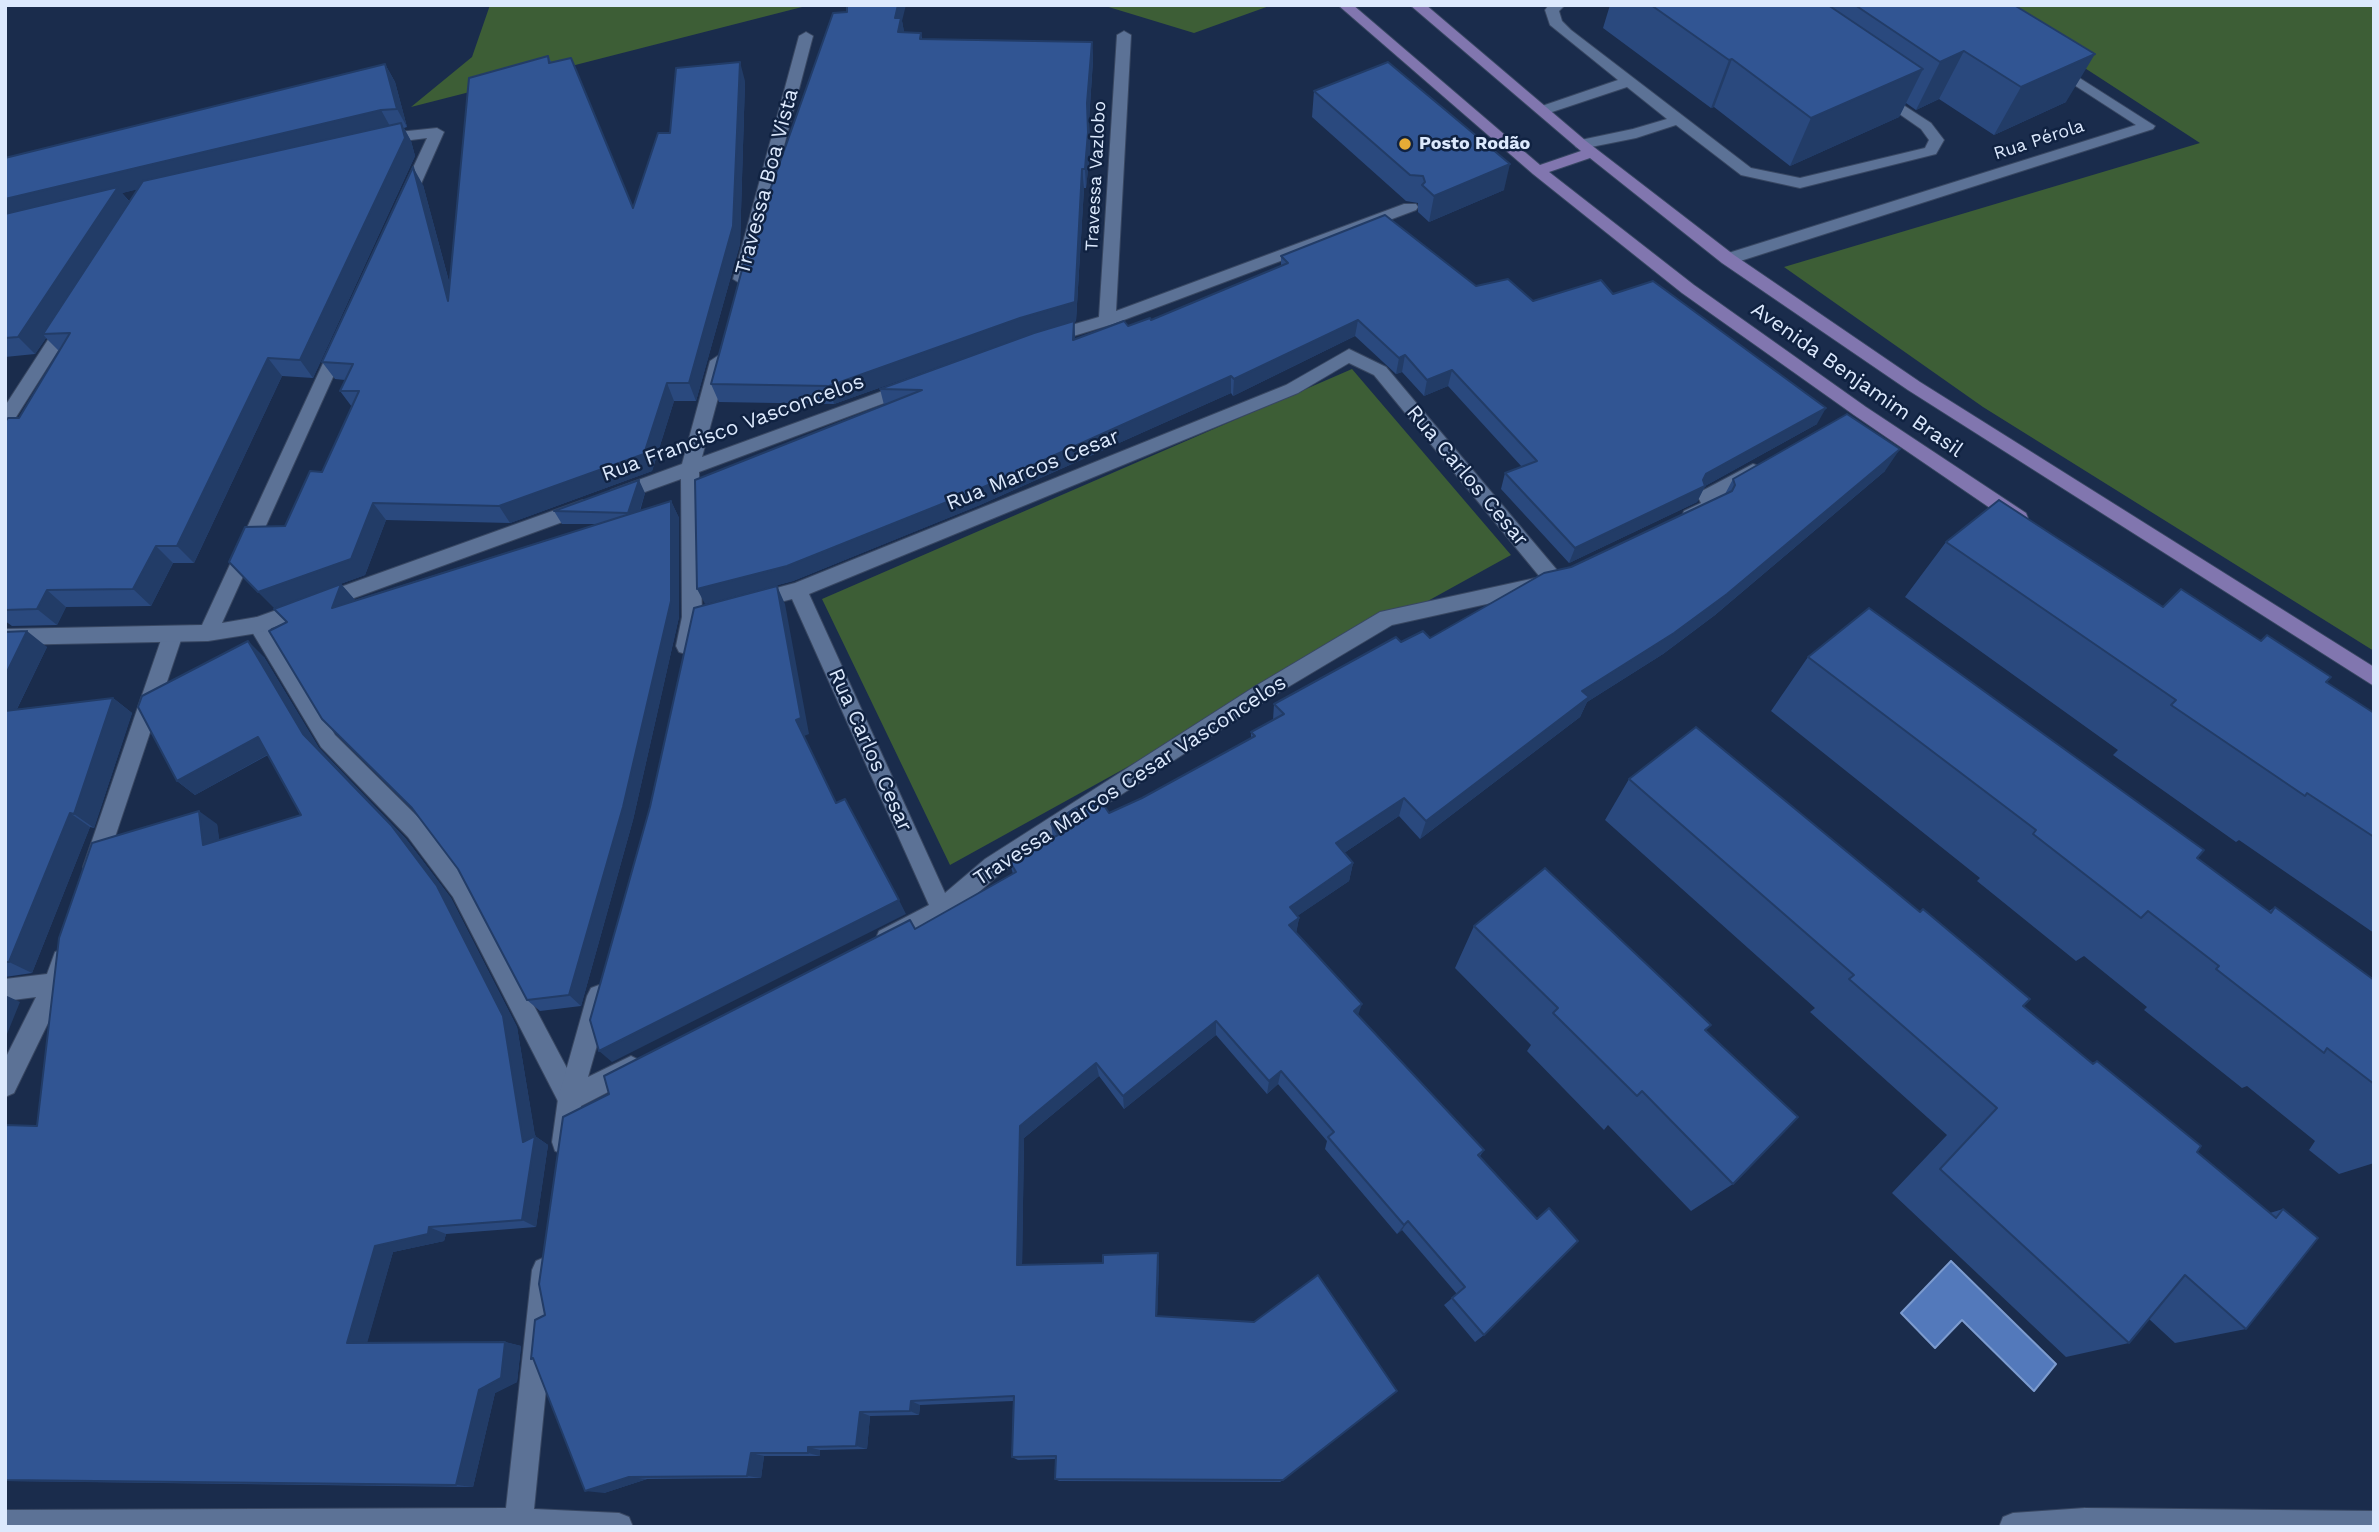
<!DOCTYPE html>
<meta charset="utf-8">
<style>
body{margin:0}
#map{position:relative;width:2379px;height:1532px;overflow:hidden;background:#1a2c4c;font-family:"Work Sans",sans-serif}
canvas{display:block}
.frame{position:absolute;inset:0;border:7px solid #dce9fd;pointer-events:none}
</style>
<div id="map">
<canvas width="2379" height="1532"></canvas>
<div class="frame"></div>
</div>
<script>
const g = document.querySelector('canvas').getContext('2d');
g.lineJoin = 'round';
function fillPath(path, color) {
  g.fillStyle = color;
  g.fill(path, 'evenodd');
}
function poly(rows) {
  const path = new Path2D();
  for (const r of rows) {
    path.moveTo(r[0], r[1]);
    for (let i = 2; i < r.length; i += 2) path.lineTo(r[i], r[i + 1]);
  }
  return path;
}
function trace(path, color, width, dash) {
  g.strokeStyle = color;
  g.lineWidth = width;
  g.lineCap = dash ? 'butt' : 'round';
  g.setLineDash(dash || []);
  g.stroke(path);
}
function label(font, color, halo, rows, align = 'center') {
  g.font = font + ' "Work Sans",sans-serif';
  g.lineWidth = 5;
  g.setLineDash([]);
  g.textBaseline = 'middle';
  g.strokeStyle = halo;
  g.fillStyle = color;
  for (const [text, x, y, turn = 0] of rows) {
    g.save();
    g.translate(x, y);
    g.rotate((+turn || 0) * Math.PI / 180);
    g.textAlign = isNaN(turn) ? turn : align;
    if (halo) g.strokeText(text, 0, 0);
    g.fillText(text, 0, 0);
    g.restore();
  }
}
fillPath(poly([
 [490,5,806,5,806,6,411,107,472,57],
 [1102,5,1272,5,1194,33],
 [1988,5,2374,5,2374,651,1983,407,1784,267,2200,143],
 [1352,369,1511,555,950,865,822,599]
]), '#3d5e36');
const water = poly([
 [1951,1261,2056,1364,2034,1391,1962,1320,1935,1348,1901,1313,1951,1261]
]);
fillPath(water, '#5379bb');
trace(water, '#7c9bcf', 2);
const lane = poly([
 [1549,5,1565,5,1559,11,1562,21,1571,30,1751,168,1800,178,1925,148,1929,140,1921,129,1875,97,1873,94,1875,91,1880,90,1931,123,1944,140,1936,154,1800,188,1741,175,1676,125,1636,138,1581,149,1576,147,1574,144,1576,141,1633,129,1667,119,1627,87,1549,113,1539,113,1537,110,1539,107,1618,80,1550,25,1545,10,1549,5],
 [258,617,265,619,335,735,424,823,469,883,579,1091,582,1099,579,1107,570,1111,561,1107,453,897,408,837,321,747,248,625,251,619,258,617],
 [173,626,180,628,183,634,105,867,102,874,94,877,86,874,83,867,163,634,166,628,173,626],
 [63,949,71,952,74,960,67,984,14,1093,5,1097,5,1059,36,997,5,1001,5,979,47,974,55,952,63,949]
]);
const street = poly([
 [1124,31,1131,35,1116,311,1404,204,1416,204,1418,207,1416,210,1113,324,1047,344,1041,342,1039,338,1041,334,1099,317,1117,35,1124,31],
 [806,32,813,36,749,279,741,284,733,279,799,36,806,32],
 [2056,63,2155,126,2153,129,1734,263,1728,264,1720,259,1722,255,2136,125,2051,70,2051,64,2056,63],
 [437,128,444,132,413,202,410,205,400,205,397,202,427,138,379,144,372,139,379,134,437,128],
 [68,316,76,322,11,425,5,427,5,406,62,318,68,316],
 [339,340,347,346,222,623,257,617,583,500,590,502,592,507,590,512,258,633,208,641,5,645,5,629,202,625,331,346,339,340],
 [1349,349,1386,367,1562,576,1565,581,1562,586,1549,587,1541,592,1392,625,1268,699,1001,873,950,917,895,945,887,948,879,945,876,938,879,931,929,905,792,599,754,609,747,606,744,601,747,596,795,583,1286,385,1349,349],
 [1349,363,1374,375,1540,577,1380,612,1254,687,985,859,945,893,809,594,1298,393,1349,363],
 [719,355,728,361,702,457,902,384,914,384,917,388,914,392,699,472,702,617,696,646,693,652,686,654,679,652,676,646,682,617,681,479,617,502,611,500,608,495,611,490,682,464,710,361,719,355],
 [1753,464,1759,466,1762,471,1759,476,1718,500,1721,506,1719,511,1691,523,1684,521,1682,516,1684,511,1701,503,1698,497,1700,492,1753,464],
 [599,985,607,988,611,996,588,1077,631,1056,639,1060,643,1068,639,1076,581,1106,576,1142,573,1151,564,1154,555,1151,552,1142,558,1099,587,996,591,988,599,985],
 [545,1257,554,1261,558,1270,534,1509,619,1513,629,1517,633,1527,5,1527,5,1510,506,1508,532,1270,536,1261,545,1257],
 [2085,1508,2374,1511,2374,1527,1999,1527,2003,1517,2013,1513,2085,1508]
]);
const secondary = poly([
 [1338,5,1353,5,1540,165,1581,151,1410,5,1426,5,1586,141,1734,255,1920,382,2374,667,2374,686,1908,390,1722,263,1590,158,1549,172,1694,285,1866,407,2026,513,2028,518,2026,523,2019,525,2012,523,1854,415,1682,293,1533,174,1338,5]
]);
trace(lane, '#384762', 2);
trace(street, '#384762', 2);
trace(secondary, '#384762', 2);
fillPath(lane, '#5c7296');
fillPath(street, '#5c7296');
fillPath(secondary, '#8176af');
fillPath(poly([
 [1610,5,2014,5,2066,102,1994,135,1939,99,1916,110,1906,103,1899,117,1790,166,1714,107,1711,108,1603,28],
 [902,21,904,32,921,33,922,39,1092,42,1093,60,1089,121,1090,151,1086,188,1084,188,1076,321,1074,322,1075,339,1151,320,1281,266,1281,256,1476,286,1533,301,1613,294,1817,424,1705,486,1697,502,1569,563,1501,489,1505,473,1522,467,1448,386,1424,396,1402,372,1396,374,1355,336,1233,396,1231,393,980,505,793,581,705,604,884,405,880,389,1033,333,834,404,719,402,711,384],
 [548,56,633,208,670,133,745,81,740,244,696,401,674,401,652,471,510,523,386,520,365,575,274,608,285,526,322,472,352,407,340,391,345,380,335,379,322,362,423,185,450,285],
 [385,64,395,82,407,127,404,128,411,141,415,156,313,378,282,376,194,563,173,563,151,606,66,607,57,625,12,626,5,621,5,422,19,418,59,351,46,338,35,354,5,357,5,158],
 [138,189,130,202,122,193],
 [1314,91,1504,190,1429,222,1418,212,1418,203,1406,201,1312,117],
 [1885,471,1715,615,1663,654,1587,702,1580,717,1420,839,1399,816,1344,853,1353,863,1349,881,1297,916,1299,918,1296,933,1358,1016,1484,1150,1480,1156,1484,1335,1475,1342,1444,1305,1457,1294,1402,1230,1397,1234,1325,1149,1327,1141,1278,1084,1267,1094,1216,1035,1124,1109,1099,1076,1024,1138,1022,1265,1103,1263,1158,1253,1159,1262,1157,1316,1283,1480,1280,1482,1059,1481,1055,1479,1056,1459,1018,1460,1012,1457,1013,1401,920,1405,919,1415,870,1416,867,1449,820,1450,820,1456,764,1456,761,1478,647,1479,604,1493,534,1360,531,1359,545,1315,609,1094,915,929,1013,874,1009,860,1053,838,1051,824,1109,813,1142,798,1251,738,1251,732,1273,720,1274,704,1401,642,1430,638,1571,567,1725,494,1733,479],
 [645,493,640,511,671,501,679,518,679,617,633,820,581,1006,540,1011,527,1000,458,869,287,622,341,584,355,600,597,524,562,524,554,511],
 [1946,542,2163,607,2261,640,2267,635,2326,682,2374,713,2374,933,2239,840,2236,842,2113,755,2118,750,1905,597],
 [5,632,47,647,17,709,113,698,132,713,94,828,90,827,32,973,5,977],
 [264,657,319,748,406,839,451,898,517,1027,535,1136,548,1145,536,1227,446,1234,444,1241,393,1252,367,1342,505,1342,521,1346,517,1382,495,1393,473,1487,5,1481,5,1125,37,1126,217,824,219,840,301,815,268,755,195,795,177,781],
 [1808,657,2197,858,2269,911,2275,907,2374,980,2374,1163,2339,1174,2309,1150,2315,1141,2247,1086,2242,1088,2144,1010,2147,1007,2084,956,2076,961,1977,881,1980,878,1771,711],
 [1629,779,2023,1006,2092,1063,2097,1061,2197,1152,2270,1213,2283,1209,2246,1329,2175,1343,2149,1319,2129,1343,2066,1357,1892,1193,1947,1135,1810,1012,1815,1008,1605,820],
 [1474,926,1706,1030,1733,1184,1691,1211,1608,1125,1604,1130,1527,1051,1531,1045,1455,968]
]), '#2a497e');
fillPath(poly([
 [898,5,906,5,902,21,905,37,902,51,895,18],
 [1092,42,1093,60,1089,121,1090,151,1086,188,1085,169,1087,103],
 [1964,51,1939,99,1916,110,1940,62],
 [2095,54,2066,102,1994,135,2021,87],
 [1732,59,1714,107,1711,108,1729,60],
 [740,62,745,81,740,244,696,401,689,383],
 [385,64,395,82,407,127,397,109],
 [1923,69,1899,117,1790,166,1811,118],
 [381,110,391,128,122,193,132,205,43,334,46,338,35,354,18,337,5,221,5,199],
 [401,123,411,141,415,156,313,378,300,360],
 [1510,164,1504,190,1429,222,1434,196],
 [413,167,423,185,459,319,448,301],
 [1082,169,1084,188,1076,321,1074,322,1075,338,1074,356,1073,340,1074,322,1022,337,834,404,829,386],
 [1358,320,1355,336,1233,396,1234,379],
 [1405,355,1402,372,1396,374,1399,358],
 [268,358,282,376,194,563,177,546],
 [1452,370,1448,386,1424,396,1427,380],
 [1231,376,1231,393,980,505,793,581,705,604,697,589],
 [667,383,674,401,652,471,510,523,499,506],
 [1826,408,1817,424,1705,486,1697,502,1569,563,1575,548],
 [1900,449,1885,471,1715,615,1663,654,1587,702,1580,717,1420,839,1426,821,1582,691],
 [639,480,645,493,635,525,628,513],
 [671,501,679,518,679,617,633,820,581,1006,569,995],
 [373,503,386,520,365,575,274,608,258,592],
 [156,546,173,563,151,606,133,589],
 [341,584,355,600,332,608],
 [777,586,785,604,809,734,804,736,796,720],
 [47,590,66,607,57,625,37,609],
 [27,631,47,647,8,727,5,725,5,676],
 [248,641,264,657,319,748,406,839,451,898,517,1027,535,1136,548,1145,536,1227,522,1220,523,1142,303,734],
 [113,698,132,713,94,828,74,814],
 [258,737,274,751,195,795,177,781],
 [1404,798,1399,816,1332,861,1336,843],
 [199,811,217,824,222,858,203,845],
 [70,813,90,827,32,973,9,962],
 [1353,863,1349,881,1287,923,1290,907],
 [899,900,906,914,612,1062,599,1051],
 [1299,918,1296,934,1289,925],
 [5,995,20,1002,5,1039],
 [1362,1004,1357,1018,1354,1011],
 [1216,1021,1216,1035,1124,1109,1123,1096],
 [1096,1063,1099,1076,1024,1138,1022,1273,1017,1265,1020,1126],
 [1281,1071,1278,1084,1267,1094,1269,1081],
 [1408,1221,1402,1230,1397,1234,1404,1225],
 [429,1227,446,1234,444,1241,393,1252,366,1347,347,1343,375,1246],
 [1158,1253,1159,1262,1157,1323,1156,1316],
 [505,1342,521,1346,517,1382,495,1393,473,1487,456,1485,479,1390],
 [911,1401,920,1405,919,1415,910,1411],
 [860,1412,870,1416,867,1449,856,1446],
 [808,1447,820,1450,820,1456,808,1453],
 [751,1453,764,1456,761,1478,747,1476],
 [629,1477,647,1479,604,1493,585,1491]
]), '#223c67');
const building = poly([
 [847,5,898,5,895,18,901,18,898,32,921,33,920,39,1092,42,1087,103,1088,132,1085,169,1082,169,1075,302,1020,318,829,386,711,384,743,266,833,13,847,12,847,5],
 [1651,5,1828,5,1923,69,1811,118,1732,59,1729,60,1651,5],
 [1855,5,2014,5,2095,54,2021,87,1964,51,1940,62,1855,5],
 [548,56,549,63,571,58,633,208,658,133,670,133,676,68,740,62,733,226,689,383,667,383,644,454,499,506,373,503,351,559,258,592,229,562,245,527,285,526,310,471,322,472,359,391,340,391,353,364,322,362,413,167,448,301,469,78,548,56],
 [1388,62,1510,164,1434,196,1422,185,1425,182,1423,176,1410,175,1314,91,1388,62],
 [385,64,397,109,381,110,5,199,5,158,385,64],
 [401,123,405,138,300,360,268,358,177,546,156,546,133,589,47,590,37,609,5,610,5,422,8,418,19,418,70,333,43,334,143,181,401,123],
 [118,187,18,337,5,338,5,214,118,187],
 [1385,215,1476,286,1508,279,1533,301,1601,280,1613,294,1653,281,1826,408,1706,474,1703,480,1705,486,1575,548,1505,473,1537,461,1452,370,1427,380,1405,355,1399,358,1358,320,1234,379,1231,376,977,490,787,566,697,589,695,480,922,390,880,389,1034,333,1074,321,1073,340,1124,321,1128,326,1150,318,1151,320,1288,263,1281,256,1385,215],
 [1847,414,1900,449,1727,594,1674,633,1582,691,1589,697,1426,821,1404,798,1336,843,1353,863,1290,907,1299,918,1289,925,1362,1004,1354,1011,1484,1150,1478,1155,1537,1219,1549,1208,1578,1241,1484,1335,1452,1298,1465,1287,1408,1221,1404,1225,1328,1137,1334,1132,1281,1071,1269,1081,1216,1021,1123,1096,1096,1063,1020,1126,1017,1265,1103,1263,1103,1255,1158,1253,1156,1316,1254,1322,1318,1275,1397,1391,1283,1480,1055,1479,1056,1456,1012,1457,1014,1396,911,1401,910,1411,860,1412,856,1446,808,1447,808,1453,751,1453,747,1476,629,1477,585,1491,533,1358,531,1359,535,1320,545,1315,539,1284,563,1117,609,1094,604,1076,910,920,915,929,1016,872,1009,860,1058,835,1051,824,1072,810,1098,796,1109,813,1142,798,1255,736,1251,732,1284,714,1274,704,1396,637,1401,642,1423,631,1430,638,1544,573,1571,567,1732,491,1735,485,1733,479,1847,414],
 [639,480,628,513,554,511,639,480],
 [1999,500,2163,607,2181,589,2261,641,2267,635,2331,677,2326,682,2374,713,2374,837,2307,793,2305,796,2171,705,2176,700,1946,542,1999,500],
 [671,501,671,601,623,807,569,995,527,1000,458,869,412,808,322,719,269,631,287,622,274,609,341,584,332,608,671,501],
 [777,586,801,718,796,720,836,803,845,799,899,900,599,1051,590,1020,650,807,694,608,777,586],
 [1869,608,2204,850,2197,858,2271,913,2275,907,2374,980,2374,1084,2327,1048,2324,1053,2216,969,2219,966,2148,911,2141,918,2033,834,2036,830,1808,657,1869,608],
 [27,631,5,676,5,632,27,631],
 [248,641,303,734,391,825,437,886,503,1016,523,1142,535,1136,522,1220,429,1227,428,1234,375,1246,347,1343,505,1342,501,1378,479,1390,456,1485,5,1480,5,1125,37,1126,59,938,92,843,199,811,203,845,301,815,258,737,177,781,138,707,142,696,248,641],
 [113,698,74,814,70,813,9,962,5,962,5,711,113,698],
 [1696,727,1920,912,1923,909,2030,999,2023,1006,2093,1064,2097,1061,2201,1146,2197,1152,2276,1218,2283,1209,2318,1238,2246,1329,2185,1275,2129,1343,1940,1169,1997,1108,1849,979,1854,975,1629,779,1696,727],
 [1545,868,1711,1025,1705,1030,1798,1117,1733,1184,1642,1091,1637,1096,1553,1013,1558,1008,1474,926,1545,868]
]);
fillPath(building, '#315593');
trace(building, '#223c67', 2);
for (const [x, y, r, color] of [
 [1405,144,7,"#e6ac36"]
]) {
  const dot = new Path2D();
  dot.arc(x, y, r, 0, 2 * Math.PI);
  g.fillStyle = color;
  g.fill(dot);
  trace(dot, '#102241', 2.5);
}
label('18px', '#dce9fd', '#102241', [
 ["Rua Pérola",2039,140,-18],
 ["Travessa Vazlobo",1096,176,-87]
]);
label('bold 18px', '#dce9fd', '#102241', [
 ["Posto Rodão",1419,144]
], 'left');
label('21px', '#dce9fd', '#102241', [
 ["Travessa Boa Vista",767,182,-75],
 ["Avenida Benjamim Brasil",1857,380,35],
 ["Rua Francisco Vasconcelos",733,428,-20],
 ["Rua Marcos Cesar",1033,470,-22],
 ["Rua Carlos Cesar",1467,476,50],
 ["Rua Carlos Cesar",870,750,66],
 ["Travessa Marcos Cesar Vasconcelos",1130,781,-33]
]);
</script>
